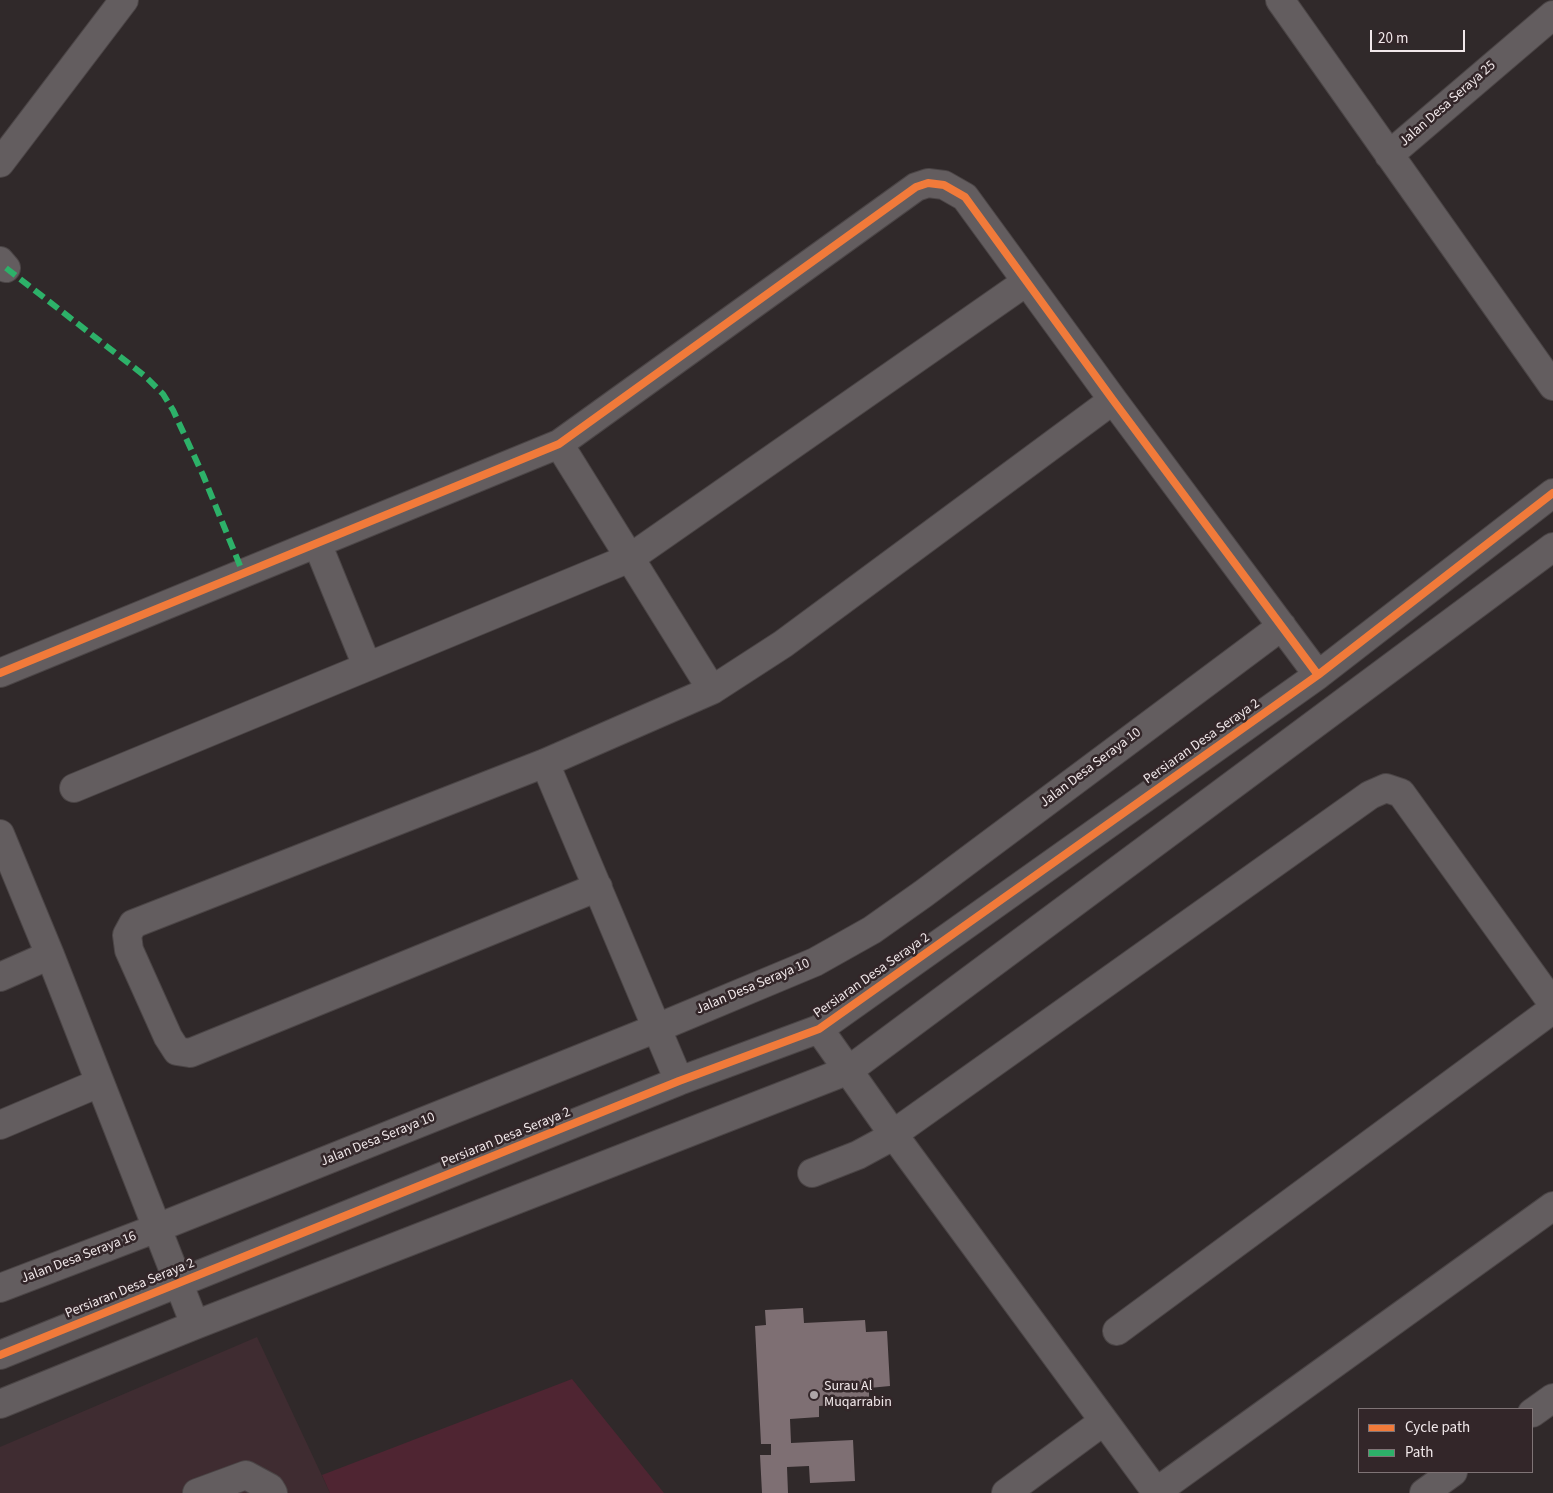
<!DOCTYPE html>
<style>
body{margin:0}
#map{position:relative;width:1553px;height:1493px;overflow:hidden;background:#30292a;font-family:"Source Sans 3",sans-serif}
canvas{display:block}
.legend{position:absolute;left:1358px;top:1408px;width:175px;height:65px;box-sizing:border-box;background:#332629;border:1px solid #7f7476;margin:0;padding:6px 9px;list-style:none;font-size:15px;color:#f1e8ea}
.legend li{display:flex;align-items:center;gap:10px;height:25px}
.legend b{width:25px;border:1px solid #7f7476}
.scale{position:absolute;left:1370px;top:30px;width:95px;height:22px;box-sizing:border-box;border:2px solid #f1e8ea;border-top:0;padding-left:6px;font-size:15px;line-height:18px;white-space:nowrap;color:#f1e8ea;-webkit-text-stroke:4px #332629;paint-order:stroke}
</style>
<div id="map">
<canvas width="1553" height="1493"></canvas>
<ul class="legend">
<li><b style="height:6px;background:#f17a3a"></b>Cycle path</li>
<li><b style="height:6px;background:#2db169"></b>Path</li>
</ul>
<div class="scale">20 m</div>
</div>
<script>
const g = document.querySelector('canvas').getContext('2d');
g.lineJoin = 'round';
function fillPath(path, color) {
  g.fillStyle = color;
  g.fill(path, 'evenodd');
}
function poly(rows) {
  const path = new Path2D();
  for (const r of rows) {
    path.moveTo(r[0], r[1]);
    for (let i = 2; i < r.length; i += 2) path.lineTo(r[i], r[i + 1]);
  }
  return path;
}
function trace(path, color, width, dash) {
  g.strokeStyle = color;
  g.lineWidth = width;
  g.lineCap = dash ? 'butt' : 'round';
  g.setLineDash(dash || []);
  g.stroke(path);
}
function label(font, color, halo, rows, align = 'center') {
  g.font = font + ' "Source Sans 3",sans-serif';
  g.lineWidth = 5;
  g.setLineDash([]);
  g.textBaseline = 'middle';
  g.strokeStyle = halo;
  g.fillStyle = color;
  for (const [text, x, y, turn = 0] of rows) {
    g.save();
    g.translate(x, y);
    g.rotate((+turn || 0) * Math.PI / 180);
    g.textAlign = isNaN(turn) ? turn : align;
    if (halo) g.strokeText(text, 0, 0);
    g.fillText(text, 0, 0);
    g.restore();
  }
}
fillPath(poly([
 [257,1337,330,1493,0,1493,0,1447]
]), '#3f2c31');
fillPath(poly([
 [572,1379,664,1493,330,1493,322,1475]
]), '#4f2532');
fillPath(poly([
 [803,1308,804,1323,865,1320,866,1332,887,1331,890,1386,869,1388,869,1403,819,1406,819,1417,790,1419,791,1443,853,1440,855,1481,810,1483,809,1466,787,1467,788,1493,762,1493,760,1455,771,1455,771,1444,761,1444,755,1326,766,1325,765,1310]
]), '#7e6f73');
const minor = poly([
 [1280,0,1553,386],
 [1389,155,1553,15],
 [0,163,124,0],
 [0,261,6,268],
 [559,444,712,690],
 [317,543,367,666],
 [0,673,559,444,916,187,928,183,944,185,965,197,1113,400,1318,675],
 [545,763,679,1081],
 [74,788,630,558,1026,282],
 [0,834,50,955,195,1325],
 [598,887,190,1053,177,1051,168,1037,129,950,127,935,133,924,545,763,712,690,783,644,1113,400],
 [0,977,50,955],
 [819,1029,893,1134,1157,1493],
 [0,1125,99,1083],
 [812,1173,858,1155,882,1142,1370,795,1386,788,1401,793,1553,1004],
 [0,1288,157,1228,657,1028,815,962,872,930,923,894,1282,626],
 [1117,1331,1553,1009],
 [0,1355,679,1081,819,1029,1318,675,1553,493],
 [0,1404,195,1325,849,1070,1553,547],
 [1532,1413,1553,1398],
 [1156,1492,1553,1206],
 [197,1493,246,1475,270,1488,273,1493],
 [1006,1493,1104,1421],
 [1424,1493,1453,1472]
]);
trace(minor, '#4b4546', 30);
trace(minor, '#635d5f', 28);
trace(poly([
 [6,268,145,376,163,394,173,410,203,475,243,573]
]), '#2db169', 6, [12, 6]);
trace(poly([
 [0,673,559,444,916,187,928,183,944,185,965,197,1113,400,1318,675],
 [0,1355,679,1081,819,1029,1318,675,1553,493]
]), '#f17a3a', 8);
for (const [x, y, r, color] of [
 [814,1395,5,"#ada5a7"]
]) {
  const dot = new Path2D();
  dot.arc(x, y, r, 0, 2 * Math.PI);
  g.fillStyle = color;
  g.fill(dot);
  trace(dot, '#332629', 2);
}
label('14px', '#f1e8ea', '#332629', [
 ["Jalan Desa Seraya 25",1448,104,-41],
 ["Persiaran Desa Seraya 2",1202,742,-35],
 ["Jalan Desa Seraya 10",1091,768,-37],
 ["Persiaran Desa Seraya 2",872,976,-35],
 ["Jalan Desa Seraya 10",753,987,-23],
 ["Persiaran Desa Seraya 2",506,1138,-22],
 ["Jalan Desa Seraya 10",378,1140,-22],
 ["Jalan Desa Seraya 16",79,1258,-21],
 ["Persiaran Desa Seraya 2",130,1289,-22]
]);
label('14px', '#f1e8ea', '#332629', [
 ["Surau Al",824,1387],
 ["Muqarrabin",824,1403]
], 'left');
</script>
